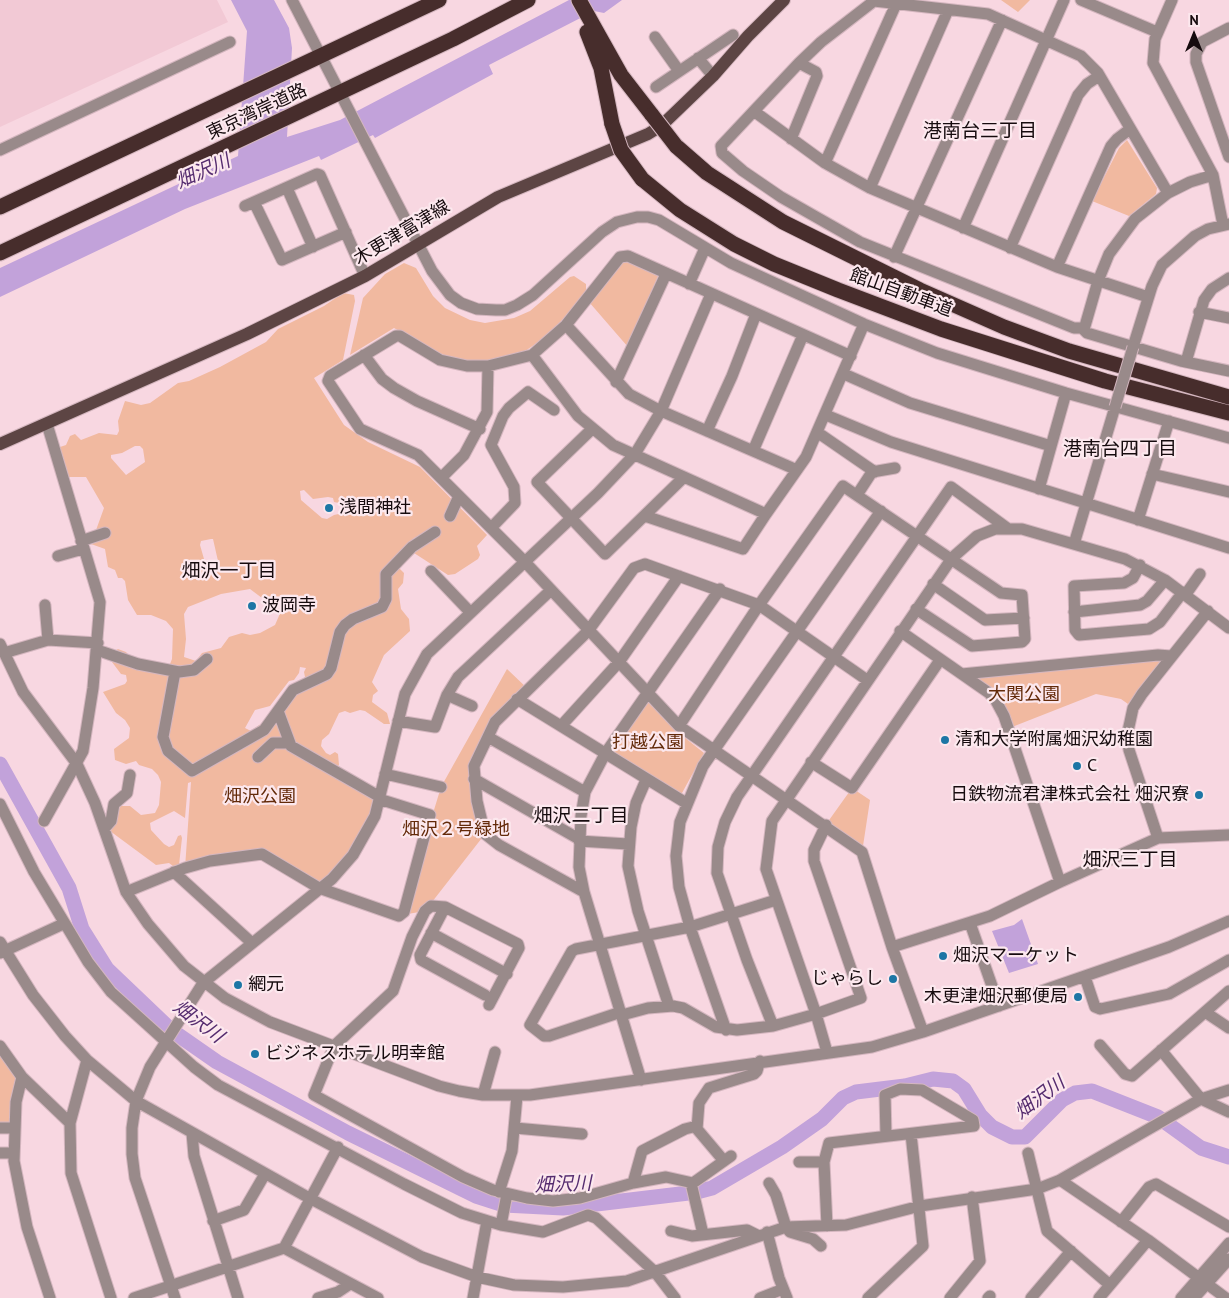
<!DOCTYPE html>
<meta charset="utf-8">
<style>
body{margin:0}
#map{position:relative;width:1229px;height:1298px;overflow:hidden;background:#f8d7e1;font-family:"PT Sans",sans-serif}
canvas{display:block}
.north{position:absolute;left:1169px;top:10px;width:50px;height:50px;-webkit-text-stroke:4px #fce8ee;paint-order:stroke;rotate:0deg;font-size:14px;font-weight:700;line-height:20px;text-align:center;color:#160b0e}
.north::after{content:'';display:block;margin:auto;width:18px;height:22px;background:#160b0e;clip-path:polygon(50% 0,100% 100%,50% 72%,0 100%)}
</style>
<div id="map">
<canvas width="1229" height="1298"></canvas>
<div class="north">N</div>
</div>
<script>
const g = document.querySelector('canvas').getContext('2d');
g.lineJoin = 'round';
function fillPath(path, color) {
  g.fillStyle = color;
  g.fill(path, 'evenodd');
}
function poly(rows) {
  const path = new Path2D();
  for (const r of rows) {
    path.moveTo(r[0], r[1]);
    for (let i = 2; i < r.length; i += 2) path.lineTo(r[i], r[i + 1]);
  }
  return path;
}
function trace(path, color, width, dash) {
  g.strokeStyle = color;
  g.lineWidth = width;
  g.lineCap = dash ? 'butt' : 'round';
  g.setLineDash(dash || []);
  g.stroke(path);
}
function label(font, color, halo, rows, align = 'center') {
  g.font = font + ' "PT Sans","Noto Sans JP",sans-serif';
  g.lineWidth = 4.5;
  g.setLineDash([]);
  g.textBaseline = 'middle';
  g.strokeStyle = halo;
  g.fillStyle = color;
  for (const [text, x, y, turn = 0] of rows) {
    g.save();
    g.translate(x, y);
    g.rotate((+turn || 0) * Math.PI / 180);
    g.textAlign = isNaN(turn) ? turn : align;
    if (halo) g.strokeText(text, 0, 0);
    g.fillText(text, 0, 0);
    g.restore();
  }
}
fillPath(poly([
 [0,0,217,0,228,22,0,127]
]), '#f2c9d5');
fillPath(poly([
 [1001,0,1030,0,1018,12],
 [1127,140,1157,188,1156,194,1129,216,1092,201,1119,148],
 [624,260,654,271,658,276,628,347,589,302],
 [404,263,416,268,433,296,445,308,470,320,485,323,514,318,530,311,570,277,574,276,586,284,586,292,551,333,521,354,483,362,448,358,394,328,350,355,363,298,385,274],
 [343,293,354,295,355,301,343,360,314,378,344,425,368,442,420,467,487,535,477,546,480,555,478,559,455,574,448,575,414,553,422,535,414,538,404,547,398,567,404,573,403,583,398,589,401,609,409,619,410,631,384,655,372,682,378,691,373,695,372,702,387,713,390,724,384,724,365,711,360,710,350,713,345,711,339,713,329,734,322,740,321,746,326,753,330,755,335,752,338,754,339,765,336,768,380,797,353,855,319,888,276,866,269,865,253,854,185,868,191,782,188,783,185,818,174,811,150,823,151,830,164,844,169,847,174,845,178,836,181,835,182,838,179,865,173,866,169,863,156,865,110,831,116,810,121,806,130,806,141,815,155,813,159,805,161,782,158,775,152,769,139,765,136,761,126,764,115,760,114,749,129,738,130,728,125,720,116,713,103,692,125,684,127,681,126,675,121,674,112,662,113,652,118,649,126,652,131,658,168,669,172,659,173,629,166,621,151,615,137,615,128,600,125,581,122,578,118,578,115,570,108,567,105,549,91,544,104,508,86,477,69,477,65,475,57,448,66,445,70,436,75,434,81,440,99,433,117,435,119,431,118,421,125,401,141,405,150,403,178,383,189,381,220,367,266,342,278,329,324,306],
 [135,446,140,446,143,449,145,462,126,475,111,458,111,455,122,453],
 [304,490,313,499,328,497,333,498,334,502,343,504,343,513,334,515,327,519,322,518,301,500,300,491],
 [211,539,213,539,218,561,217,566,208,567,202,563,204,559,200,545,201,541],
 [250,589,266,601,268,606,275,605,278,600,281,603,282,609,275,625,260,633,250,635,242,633,229,637,221,648,202,653,196,661,184,657,186,639,184,614,188,607,221,594],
 [300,667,306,668,304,672,305,677,281,715,281,728,277,726,274,719,269,718,251,731,245,728,255,710,270,706,289,681,294,680,299,673],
 [1158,658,1161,661,1128,704,1121,699,1096,694,1012,727,975,678],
 [507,669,528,689,495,722,474,779,485,834,425,911,402,915,441,787],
 [644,698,674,729,704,753,682,793,677,794,611,754],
 [852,788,870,800,863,846,827,823],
 [0,1053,17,1076,10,1125,0,1125]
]), '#f1b9a0');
fillPath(poly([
 [231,0,274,0,289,28,292,48,287,137,340,120,569,0,622,0,604,13,594,11,489,65,493,74,375,138,373,135,321,160,319,156,185,209,0,297,0,268,238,156,247,31],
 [1022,919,1038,964,1009,973,992,931,1014,925]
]), '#c2a2da');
trace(poly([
 [0,764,69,888,82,929,107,969,171,1030,217,1062,348,1133,476,1196,504,1205,563,1208,697,1192,712,1188,782,1147,822,1119,843,1098,856,1092,905,1086,933,1079,953,1081,964,1089,980,1115,992,1127,1012,1137,1025,1137,1062,1100,1075,1093,1092,1091,1158,1117,1201,1148,1229,1157]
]), '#c2a2da', 15);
const minor = poly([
 [292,0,432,271,450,295,461,303,477,309,496,310,505,310,517,305,533,295,602,232,617,222,637,217,648,217,659,220,731,263,864,324,937,353,1066,393,1229,438],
 [1081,0,1157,32],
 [1172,0,1155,39,1153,63,1213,175,1223,225],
 [1229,28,1202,42,1196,54,1196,62,1229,157],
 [655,37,679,71],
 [698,58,713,76],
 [656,87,733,35],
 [755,112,825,163,870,188,1057,267,1148,297],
 [791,139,817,76,816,72,799,63],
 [0,150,230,42],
 [825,163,896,4],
 [287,188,313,247],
 [870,188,948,10],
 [1168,193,1098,73,1081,56,988,14,874,1,821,42,799,63,721,146,722,153,743,171,781,197,860,242,1074,328,1082,328,1085,326,1098,281,1109,254,1135,219,1168,193,1190,182,1213,175],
 [254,202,282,260,346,232],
 [245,206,317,174,320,175,365,276],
 [963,228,1064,0],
 [1010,248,1078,95,1087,84,1099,76],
 [894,257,1002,20],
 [1057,267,1111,146,1117,139,1130,129],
 [689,284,705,248],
 [1199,312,1229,318],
 [566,325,629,394,661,411,797,470],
 [1082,328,1087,333,1181,361,1229,371],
 [1133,347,1152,286,1162,265,1195,236,1208,229,1229,224],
 [364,355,382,379,394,388,417,401,480,429],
 [532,355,578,416,613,445,766,514,806,457,864,324],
 [851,356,628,256,620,257,566,325,532,355,488,366,467,366,440,360,400,336,396,336,330,376,328,381,360,429,418,455,525,562,679,726,862,852,892,947,923,1032],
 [1186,362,1204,300,1212,289,1229,278],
 [844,374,910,403,1051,446],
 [616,382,666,274],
 [826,415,891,442,1229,548],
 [592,429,537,482,605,554,684,477],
 [707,431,732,376,756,314],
 [817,432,875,472],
 [753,451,803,335],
 [1152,474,1229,492],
 [441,478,464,455,487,412,488,366],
 [1039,489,1066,393],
 [857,495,872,472,895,468],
 [450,516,459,496],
 [645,516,743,549,766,514],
 [1138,520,1169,421],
 [491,528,515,503,514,487,491,445,503,416,509,408,528,392,554,410],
 [81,541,105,533],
 [1074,544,1115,407],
 [58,556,83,549],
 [1140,565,1133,578,1124,583,1074,586,1075,630,1079,635,1149,629,1160,622,1183,592],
 [431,571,470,612],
 [933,584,985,620,1024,618],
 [1186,594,1200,574],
 [45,605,48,640],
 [1074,612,1140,605,1147,601,1165,580],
 [900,631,989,693,996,701,1004,716,1060,882],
 [0,644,23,692,77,764,95,803,126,892,148,924,184,966,225,998,270,1022,439,1086,459,1091,483,1095,530,1095,872,1047,923,1032,1169,947,1229,921],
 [97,650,138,664,179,672,194,670,207,659],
 [4,653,48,640,98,643],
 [175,672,163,737,168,751,192,771,264,730,293,690,327,674,331,668,340,632,345,625,353,619,382,607,386,599,386,574,412,547,435,532],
 [962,674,1158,655,1171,656],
 [447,695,472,706],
 [517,699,686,803],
 [278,711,291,746,380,797],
 [398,721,435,727,447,695,458,677,550,591],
 [561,726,619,662,679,576],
 [679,726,759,605,843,486,1001,593,1022,595,1025,639,1022,642,972,646,916,609],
 [488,737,585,792],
 [258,757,273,743,288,743],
 [811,762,852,788,940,660],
 [385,774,441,787],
 [474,779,579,839],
 [646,780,636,803,631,827,628,866,638,911,669,1006],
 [0,804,34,872,88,962,111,992,194,1067,218,1085,404,1184,462,1213,501,1225,543,1232,588,1215,596,1218,655,1272,675,1298],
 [44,821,83,751,93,688,100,602,47,424],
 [826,825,814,850,814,861,861,998,816,1014,827,1052],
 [104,829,111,821,114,804,127,793,130,775],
 [1158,838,1129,750,1127,735,1130,722,1133,708,1142,694,1208,611],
 [579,841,628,844],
 [174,872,252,943],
 [126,892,185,868,210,861,262,854,319,888,399,916,404,912,430,815,379,799],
 [584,892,499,845,485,834,477,801,474,766,495,722,588,631,634,568,645,564,759,605,867,680],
 [445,907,420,955,421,960,485,995],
 [970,923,999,1006],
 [431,933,507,974],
 [0,942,33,995,65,1036,87,1060,136,1101,311,1199,422,1257,477,1277,514,1285,563,1287,627,1281,786,1227,846,1225,920,1206,1037,1189,1060,1180,1201,1099,1229,1090],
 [892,947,990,916,1060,882,1158,838,1229,835],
 [0,953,63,924],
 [1085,977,1095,1007,1100,1009,1169,994,1229,960],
 [489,1005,519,948,518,944,445,907,431,906,425,911,412,937,393,991,334,1046,314,1095,463,1177,493,1190,527,1198,553,1201,580,1198,633,1183,666,1177,693,1183,731,1156],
 [621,1012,549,1036,544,1036,530,1025,572,951,576,949,690,927,776,900],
 [1205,1012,1229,1028],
 [622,1015,648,1008,673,1006,683,1008,716,1027,737,1030,773,1026,816,1014,766,869,772,821,952,558,977,536,995,529,1022,529,1125,559,1165,580,1229,628],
 [773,1026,747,960,717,873,718,847,725,822,737,797,951,487,1007,528],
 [726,1030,690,927,679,887,676,856,680,822,703,766,881,511],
 [1100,1045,1125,1074,1132,1076,1229,991],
 [0,1046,22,1077,70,1123],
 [1161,1050,1201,1099,1229,1112],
 [87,1060,70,1123,71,1173,111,1298],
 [22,1077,16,1102,14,1161,27,1227,50,1298],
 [641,1080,584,892,579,867,581,816,585,792,605,754,720,589],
 [483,1095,495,1052],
 [0,1128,14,1128],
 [515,1128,582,1134],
 [192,1133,194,1156,238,1298],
 [0,1153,14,1153],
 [1028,1153,1047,1231,1110,1285],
 [724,1161,697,1129,699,1103,709,1088,754,1074,757,1071,760,1061],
 [799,1162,824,1162],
 [1060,1180,1148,1240,1226,1298],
 [633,1183,642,1151,685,1129,697,1126],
 [691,1183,703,1234],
 [769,1183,776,1195,786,1227,790,1232,813,1239,821,1246],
 [499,1192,512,1151,517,1096],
 [213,1221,244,1210,265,1174],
 [1121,1222,1149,1187,1156,1184,1229,1227],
 [501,1225,507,1194],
 [827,1226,824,1162,829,1143,974,1126,973,1120,922,1090,900,1089,885,1095,886,1136],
 [671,1231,692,1236,747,1230,759,1236],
 [767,1232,779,1278,787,1298],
 [284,1248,378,1298],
 [134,1298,284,1248,338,1147],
 [175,1298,135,1178,132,1154,132,1128,136,1101,150,1067,203,983,332,879,353,855,375,816,405,694,427,654,598,493,635,454,661,411,711,294],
 [318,1298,338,1292,350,1284],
 [473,1298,487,1221],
 [760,1298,783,1289],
 [868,1298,923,1246,911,1134],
 [950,1298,980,1261,972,1197],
 [988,1298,990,1296],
 [1031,1298,1071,1251],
 [1099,1298,1148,1240],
 [1181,1298,1229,1243],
 [1194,1298,1229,1259]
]);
const major = poly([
 [0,444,247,334,365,276,498,197,648,134,661,126,713,76,748,36,784,0]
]);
const highway = poly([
 [579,0,621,75,652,115],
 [587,32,601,68,612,124],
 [676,146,707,173,783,222,920,290,1004,327,1069,351,1229,397],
 [642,179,680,210,734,244,774,264,838,290,941,329,1105,381,1229,413],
 [0,207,439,0],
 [0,253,453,39,528,0]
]);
trace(minor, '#d4b6bf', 13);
trace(major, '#d4b6bf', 14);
trace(highway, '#d4b6bf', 17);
trace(minor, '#998a8a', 11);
trace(major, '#5d4544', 12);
trace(highway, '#472d2c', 15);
const minorBridge = poly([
 [1115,407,1133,347]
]);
const highwayBridge = poly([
 [652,115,676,146],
 [612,124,621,150,642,179]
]);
trace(minorBridge, '#d4b6bf', 13, []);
trace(highwayBridge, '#d4b6bf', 17, []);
trace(minorBridge, '#998a8a', 11);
trace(highwayBridge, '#472d2c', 15);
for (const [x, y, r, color] of [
 [329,508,5,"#1d76a5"],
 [252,606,5,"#1d76a5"],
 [945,740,5,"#1d76a5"],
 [1077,766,5,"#1d76a5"],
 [1199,795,5,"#1d76a5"],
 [943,956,5,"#1d76a5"],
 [893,979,5,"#1d76a5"],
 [238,985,5,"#1d76a5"],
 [1078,997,5,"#1d76a5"],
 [255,1054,5,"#1d76a5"]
]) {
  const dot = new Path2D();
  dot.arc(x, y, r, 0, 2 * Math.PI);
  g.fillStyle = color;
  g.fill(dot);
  trace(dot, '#fce8ee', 2);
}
label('18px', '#160b0e', '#fce8ee', [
 ["東京湾岸道路",257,112,-25],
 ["木更津富津線",402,233,-31],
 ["館山自動車道",901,293,20]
]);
label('18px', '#160b0e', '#fce8ee', [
 ["浅間神社",339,508],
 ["波岡寺",262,606],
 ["清和大学附属畑沢幼稚園",955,740],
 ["C",1087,766],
 ["日鉄物流君津株式会社 畑沢寮",1189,795,"right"],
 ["畑沢マーケット",953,956],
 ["じゃらし",883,979,"right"],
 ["網元",248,985],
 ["木更津畑沢郵便局",1068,997,"right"],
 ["ビジネスホテル明幸館",265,1054]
], 'left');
label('18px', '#632a09', '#fce8ee', [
 ["大関公園",1024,695],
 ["打越公園",648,743],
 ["畑沢公園",260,797],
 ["畑沢２号緑地",456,830]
]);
label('19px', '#160b0e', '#fce8ee', [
 ["港南台三丁目",980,132],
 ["港南台四丁目",1120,450],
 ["畑沢一丁目",229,572],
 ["畑沢二丁目",581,817],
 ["畑沢三丁目",1130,861]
]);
label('italic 19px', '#552c6f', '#fce8ee', [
 ["畑沢川",203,172,-24],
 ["畑沢川",198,1022,37],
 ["畑沢川",1040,1098,-37],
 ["畑沢川",563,1185,-2]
]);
</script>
